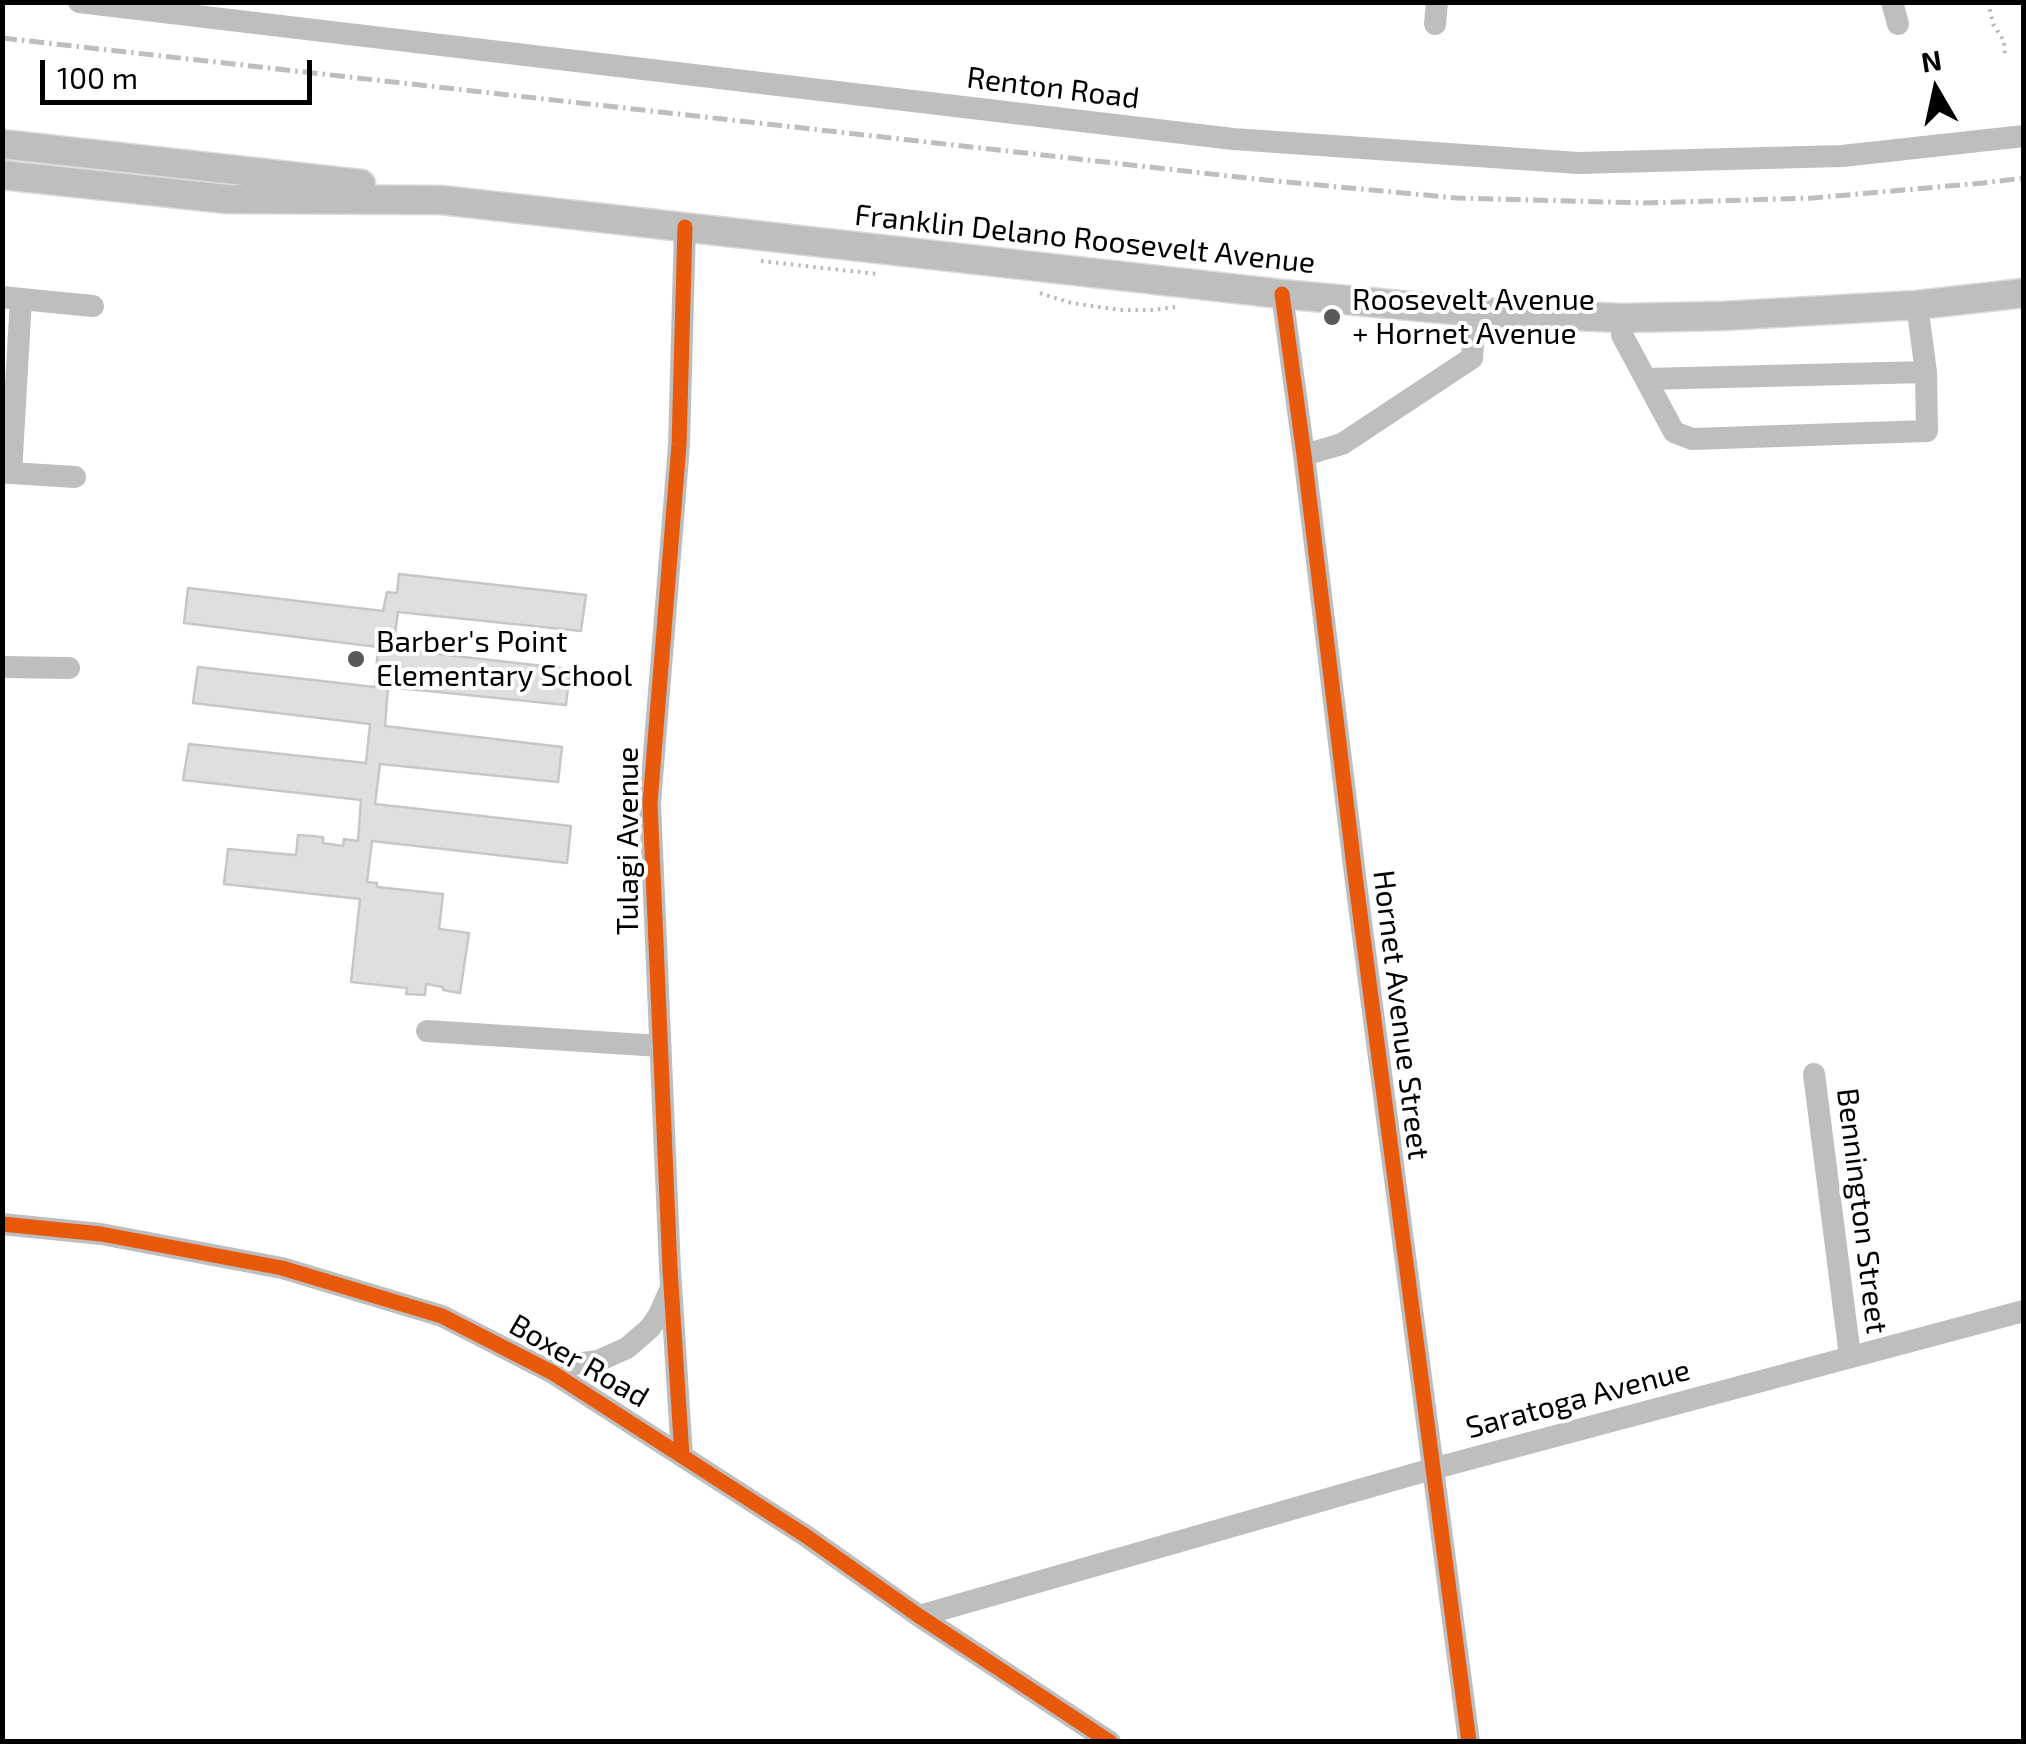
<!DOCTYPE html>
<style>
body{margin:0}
#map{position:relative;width:2026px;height:1744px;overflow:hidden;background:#fff;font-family:"Exo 2",sans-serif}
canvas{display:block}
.frame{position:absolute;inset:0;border:5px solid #000;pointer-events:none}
.north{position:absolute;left:1886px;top:40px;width:100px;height:100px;-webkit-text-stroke:8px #fff;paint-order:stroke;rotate:351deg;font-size:28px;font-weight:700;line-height:40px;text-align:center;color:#000}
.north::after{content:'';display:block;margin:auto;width:35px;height:45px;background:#000;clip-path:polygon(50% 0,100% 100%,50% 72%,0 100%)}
.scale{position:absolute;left:40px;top:60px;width:272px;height:45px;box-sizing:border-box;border:5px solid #000;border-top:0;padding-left:12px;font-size:30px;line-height:35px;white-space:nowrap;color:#000;-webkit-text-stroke:8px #fff;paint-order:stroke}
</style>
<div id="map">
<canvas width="2026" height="1744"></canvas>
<div class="frame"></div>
<div class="north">N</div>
<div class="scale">100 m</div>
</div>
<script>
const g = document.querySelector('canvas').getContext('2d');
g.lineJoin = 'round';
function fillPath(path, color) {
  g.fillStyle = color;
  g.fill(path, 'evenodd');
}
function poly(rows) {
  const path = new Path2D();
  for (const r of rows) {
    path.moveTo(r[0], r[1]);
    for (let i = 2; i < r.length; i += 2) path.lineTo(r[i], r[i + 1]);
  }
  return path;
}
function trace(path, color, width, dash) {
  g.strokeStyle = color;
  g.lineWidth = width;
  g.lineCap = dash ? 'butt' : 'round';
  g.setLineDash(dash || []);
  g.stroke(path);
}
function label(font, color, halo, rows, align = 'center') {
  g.font = font + ' "Exo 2",sans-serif';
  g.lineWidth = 8;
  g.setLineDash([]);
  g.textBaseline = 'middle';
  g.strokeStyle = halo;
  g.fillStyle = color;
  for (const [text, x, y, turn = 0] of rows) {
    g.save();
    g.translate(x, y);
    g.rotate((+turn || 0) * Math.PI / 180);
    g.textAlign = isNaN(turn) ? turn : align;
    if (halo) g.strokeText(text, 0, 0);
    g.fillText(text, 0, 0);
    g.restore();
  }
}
const building = poly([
 [399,574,586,595,581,631,398,612,393,649,570,669,566,705,388,687,385,726,562,747,558,782,380,764,375,804,571,826,567,863,372,841,367,882,377,883,377,887,443,894,439,929,469,933,460,993,443,990,443,987,426,984,425,995,406,994,407,988,351,982,360,899,224,884,228,849,296,855,298,835,323,837,323,843,343,846,344,839,358,841,361,800,183,780,189,744,366,763,370,724,193,703,198,667,375,687,378,647,184,623,188,588,383,611,387,592,397,593,399,574]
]);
fillPath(building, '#dfdfdf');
trace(building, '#c7c7c7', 2.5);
const major = poly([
 [2,144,361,184],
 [2,175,227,199,441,200,1282,294,1475,312,1622,318,1722,316,1917,305,2024,293]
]);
trace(major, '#dbdbdb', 31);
trace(poly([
 [1988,2,1993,24,2004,41,2005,55],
 [761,261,877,274],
 [1040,293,1071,303,1120,310,1154,310,1175,307]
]), '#b9b9b9', 4, [2.5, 5]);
trace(poly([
 [79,2,1233,139,1578,163,1842,156,2024,136],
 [1892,2,1898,24],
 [1435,24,1437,2],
 [1282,294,1304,455,1356,883,1469,1742],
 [2,297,21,299,11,473,2,472],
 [21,299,93,306],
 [1622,318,1622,335,1674,432,1692,439,1927,431,1926,372,1917,305],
 [1646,379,1926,372],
 [1304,455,1342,444,1472,358,1475,312],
 [11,473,75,477],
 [2,667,69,668],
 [427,1031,660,1046],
 [1814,1074,1850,1356],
 [2,1224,101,1234,282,1268,442,1316,553,1373,806,1536,919,1616,1110,1742],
 [553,1373,567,1365,598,1361,627,1348,650,1328,659,1315,670,1290],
 [682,1456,670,1269,650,803,679,445,685,227],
 [919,1616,1432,1469,2024,1311]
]), '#bebebe', 22);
trace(major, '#bebebe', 28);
trace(poly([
 [2,38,1265,180,1457,198,1645,203,1813,198,1983,183,2024,178]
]), '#bebebe', 5, [15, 5, 2.5, 5]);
trace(poly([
 [1282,294,1304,455,1356,883,1469,1742],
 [2,1224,101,1234,282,1268,442,1316,553,1373,806,1536,919,1616,1110,1742],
 [682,1456,670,1269,650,803,679,445,685,227]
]), '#e8590c', 15);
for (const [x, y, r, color] of [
 [1332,317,10,"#595959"],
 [356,659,10,"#595959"]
]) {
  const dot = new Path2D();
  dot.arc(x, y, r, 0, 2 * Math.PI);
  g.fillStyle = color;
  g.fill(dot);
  trace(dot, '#fff', 4);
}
label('30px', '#000', '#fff', [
 ["Renton Road",1053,88,7],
 ["Franklin Delano Roosevelt Avenue",1085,239,6],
 ["Tulagi Avenue",628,841,-90],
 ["Hornet Avenue Street",1401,1015,83],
 ["Bennington Street",1862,1211,83],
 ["Boxer Road",579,1361,30],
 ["Saratoga Avenue",1578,1399,-15]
]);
label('30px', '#000', '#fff', [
 ["Roosevelt Avenue",1352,300],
 ["+ Hornet Avenue",1352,334],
 ["Barber's Point",376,642],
 ["Elementary School",376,676]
], 'left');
</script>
